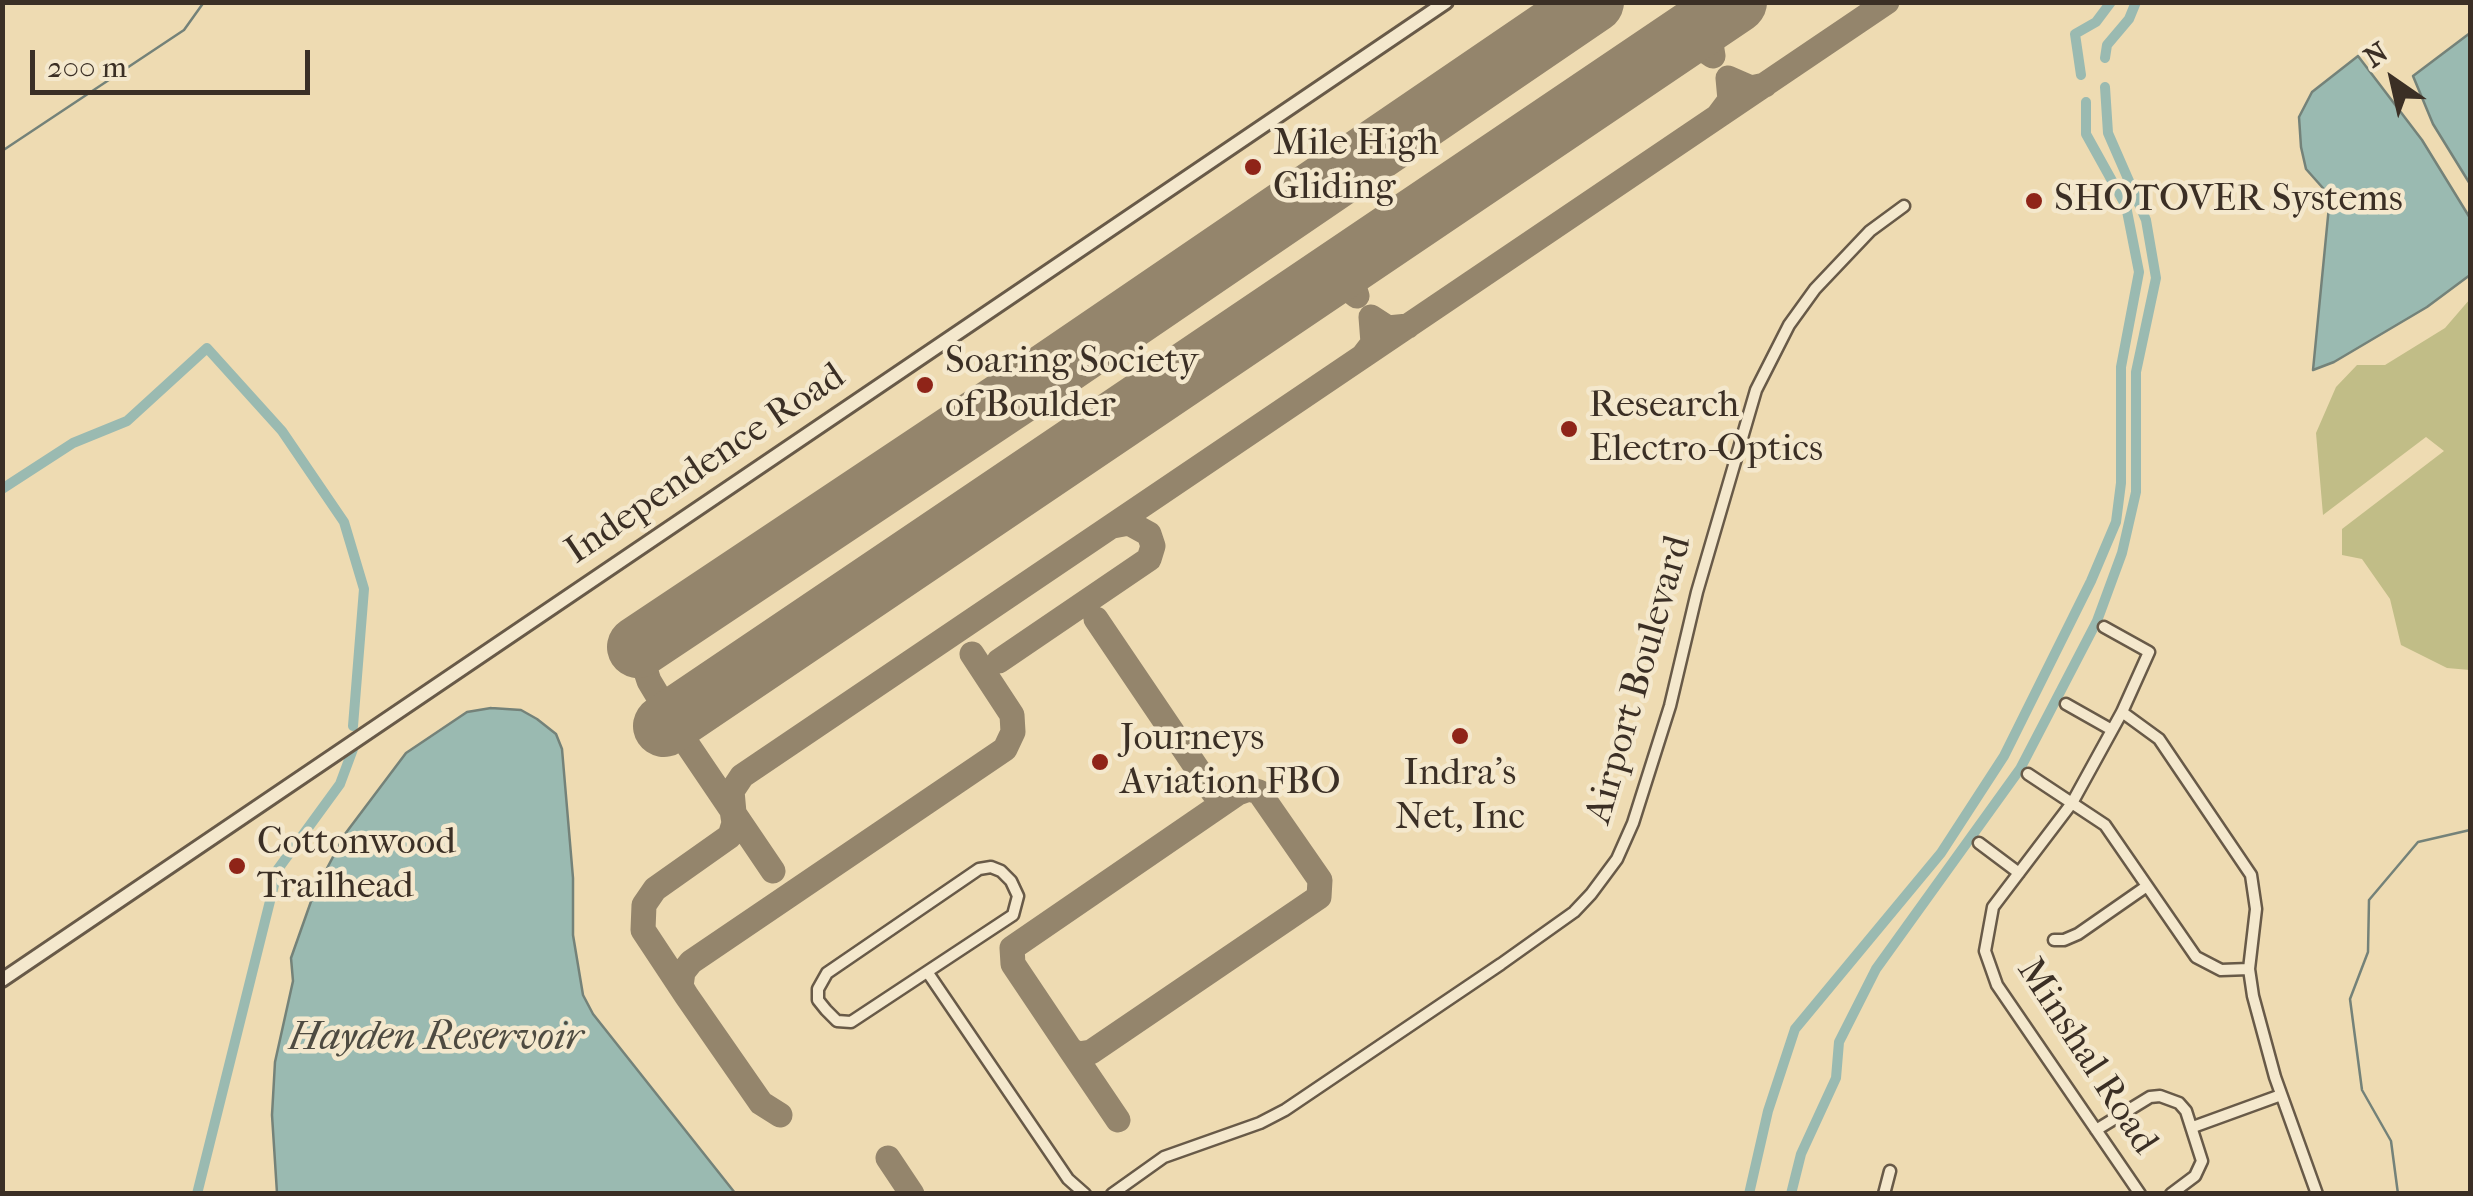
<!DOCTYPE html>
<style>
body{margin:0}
#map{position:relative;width:2473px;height:1196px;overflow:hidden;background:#eedbb2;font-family:"IM FELL French Canon",serif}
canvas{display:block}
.frame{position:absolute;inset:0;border:5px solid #3b2f25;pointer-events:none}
.north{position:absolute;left:2343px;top:30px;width:100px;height:100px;-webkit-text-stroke:8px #f4e8cd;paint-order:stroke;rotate:326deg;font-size:28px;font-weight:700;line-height:40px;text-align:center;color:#3b2f25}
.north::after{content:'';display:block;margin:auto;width:35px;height:45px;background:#3b2f25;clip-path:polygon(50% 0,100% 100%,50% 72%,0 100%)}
.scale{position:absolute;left:30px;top:50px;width:280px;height:45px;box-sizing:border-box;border:5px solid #3b2f25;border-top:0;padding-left:12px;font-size:30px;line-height:35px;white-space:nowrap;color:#3b2f25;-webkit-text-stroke:8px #f4e8cd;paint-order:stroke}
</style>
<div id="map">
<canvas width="2473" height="1196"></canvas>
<div class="frame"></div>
<div class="north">N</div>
<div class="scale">200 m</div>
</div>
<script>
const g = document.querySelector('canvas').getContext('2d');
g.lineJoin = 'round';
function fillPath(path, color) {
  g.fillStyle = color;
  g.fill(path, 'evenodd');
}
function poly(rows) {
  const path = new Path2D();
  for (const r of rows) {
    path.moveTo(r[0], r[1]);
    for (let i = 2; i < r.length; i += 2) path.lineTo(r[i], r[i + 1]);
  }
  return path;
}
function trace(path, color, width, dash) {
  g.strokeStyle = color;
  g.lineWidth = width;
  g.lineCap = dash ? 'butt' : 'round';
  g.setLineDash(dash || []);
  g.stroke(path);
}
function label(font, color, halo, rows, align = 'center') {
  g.font = font + ' "IM FELL French Canon",serif';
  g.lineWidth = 9;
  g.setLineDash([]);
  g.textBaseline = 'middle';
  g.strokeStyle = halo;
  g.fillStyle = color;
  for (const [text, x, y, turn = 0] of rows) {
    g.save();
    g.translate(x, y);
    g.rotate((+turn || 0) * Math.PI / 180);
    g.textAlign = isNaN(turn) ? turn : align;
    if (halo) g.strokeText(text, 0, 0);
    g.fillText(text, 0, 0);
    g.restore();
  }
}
fillPath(poly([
 [2470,299,2470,670,2447,668,2401,645,2390,599,2362,559,2342,555,2342,529,2444,451,2426,437,2323,515,2316,433,2336,387,2357,365,2385,365,2445,328]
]), '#c1bd87');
const water = poly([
 [2470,33,2470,184,2433,124,2413,76,2470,33],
 [2358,56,2422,140,2470,218,2470,275,2427,307,2334,362,2313,370,2330,196,2306,169,2301,147,2299,117,2312,92,2358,56],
 [491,708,521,710,537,719,556,734,562,749,573,878,573,935,583,995,593,1014,735,1193,277,1193,272,1115,275,1062,293,981,291,958,314,893,345,834,406,753,467,712,491,708]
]);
fillPath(water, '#9abab1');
trace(water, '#748279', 2.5);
trace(poly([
 [2,151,184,30,204,2],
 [2398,1194,2391,1141,2362,1090,2350,999,2368,952,2369,900,2418,842,2470,830]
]), '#748279', 2.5);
trace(poly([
 [2105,58,2107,45,2129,19,2136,2],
 [2081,75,2075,34,2096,22,2111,2],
 [2,489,73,443,127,421,207,348,282,431,344,522,364,589,353,726],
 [197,1194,278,869,340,784,353,749],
 [1749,1194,1768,1111,1795,1029,1941,853,2004,756,2091,581,2116,522,2121,483,2121,367,2139,272,2126,206,2086,134,2086,102],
 [1791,1194,1801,1154,1836,1078,1839,1042,1876,969,2020,769,2097,621,2122,553,2136,492,2136,372,2156,278,2146,220,2108,133,2105,87]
]), '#9abab1', 10);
trace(poly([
 [1668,48,1679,44,1695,44,1713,56,1709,31,1722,12],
 [1718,116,1730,100,1728,78,1751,88,1765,85],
 [1313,288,1335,284,1344,286,1357,296,1352,280,1354,270,1365,253],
 [1363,356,1373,343,1371,317,1388,328,1408,326],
 [1096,619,1213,792],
 [638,647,649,681,685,741],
 [999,661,1149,559,1153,546,1149,534,1129,523,1113,526],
 [701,702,689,716,685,741,773,871],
 [734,813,732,791,742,776,1887,2],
 [686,995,643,930,644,905,655,889,730,836,734,823,732,810],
 [1070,1049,1078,1054,1091,1052,1319,897,1320,880,1259,792,1249,789,1238,793,1012,948,1013,964,1015,967,1070,1049,1118,1120],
 [780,1115,761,1103,686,995,681,986,683,972,691,962,1005,749,1013,732,1012,715,972,654],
 [888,1158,912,1194]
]), '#94856c', 25);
trace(poly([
 [638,647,1037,381,1593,2],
 [664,726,1736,2]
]), '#94856c', 62);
const minor = poly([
 [2104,627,2149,652,2122,712,2072,803,1993,907,1985,951,1997,985,2140,1194],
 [2066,704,2112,730],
 [2122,712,2159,739,2251,875,2256,909,2249,969,2253,996,2275,1077,2317,1194],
 [2028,774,2105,825,2196,957,2221,970,2249,969],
 [1979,843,2019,873],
 [991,867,1001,871,1011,881,1018,896,1013,915,851,1022,837,1021,826,1010,818,1000,818,989,827,973,979,869,991,867],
 [2054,940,2064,940,2078,934,2147,886],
 [928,973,1068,1179,1085,1194],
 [2193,1127,2281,1095],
 [2096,1130,2150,1097,2160,1096,2179,1103,2186,1111,2202,1161,2195,1176,2171,1194],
 [1112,1194,1164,1157,1260,1123,1285,1110,1501,964,1574,912,1591,894,1617,859,1633,823,1670,706,1697,592,1756,390,1789,325,1815,289,1870,231,1904,206],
 [1884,1194,1890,1171]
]);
const tertiary = poly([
 [2,980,1446,2]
]);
trace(minor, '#685a48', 15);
trace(tertiary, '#685a48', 18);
trace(minor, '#f4e8cd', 10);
trace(tertiary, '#f4e8cd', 12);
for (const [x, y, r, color] of [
 [1253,167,10,"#8f2418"],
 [2034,201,10,"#8f2418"],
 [925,385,10,"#8f2418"],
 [1569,429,10,"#8f2418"],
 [1460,736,10,"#8f2418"],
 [1100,762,10,"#8f2418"],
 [237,866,10,"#8f2418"]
]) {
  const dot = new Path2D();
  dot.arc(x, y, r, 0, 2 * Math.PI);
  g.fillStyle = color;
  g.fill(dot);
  trace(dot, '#f4e8cd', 4);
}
label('38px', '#3b2f25', '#f4e8cd', [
 ["Mile High",1273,145],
 ["Gliding",1273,189],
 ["SHOTOVER Systems",2054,201],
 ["Soaring Society",945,363],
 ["of Boulder",945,407],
 ["Research",1589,407],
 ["Electro-Optics",1589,451],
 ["Journeys",1120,740],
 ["Aviation FBO",1120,784],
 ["Indra's",1460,775,"center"],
 ["Net, Inc",1460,819,"center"],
 ["Cottonwood",257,844],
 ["Trailhead",257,888]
], 'left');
label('38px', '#3b2f25', '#f4e8cd', [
 ["Independence Road",706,465,-34],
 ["Airport Boulevard",1640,680,-74],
 ["Minshal Road",2086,1057,57]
]);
label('italic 40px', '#4e4b41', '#f4e8cd', [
 ["Hayden Reservoir",436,1039]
]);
</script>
